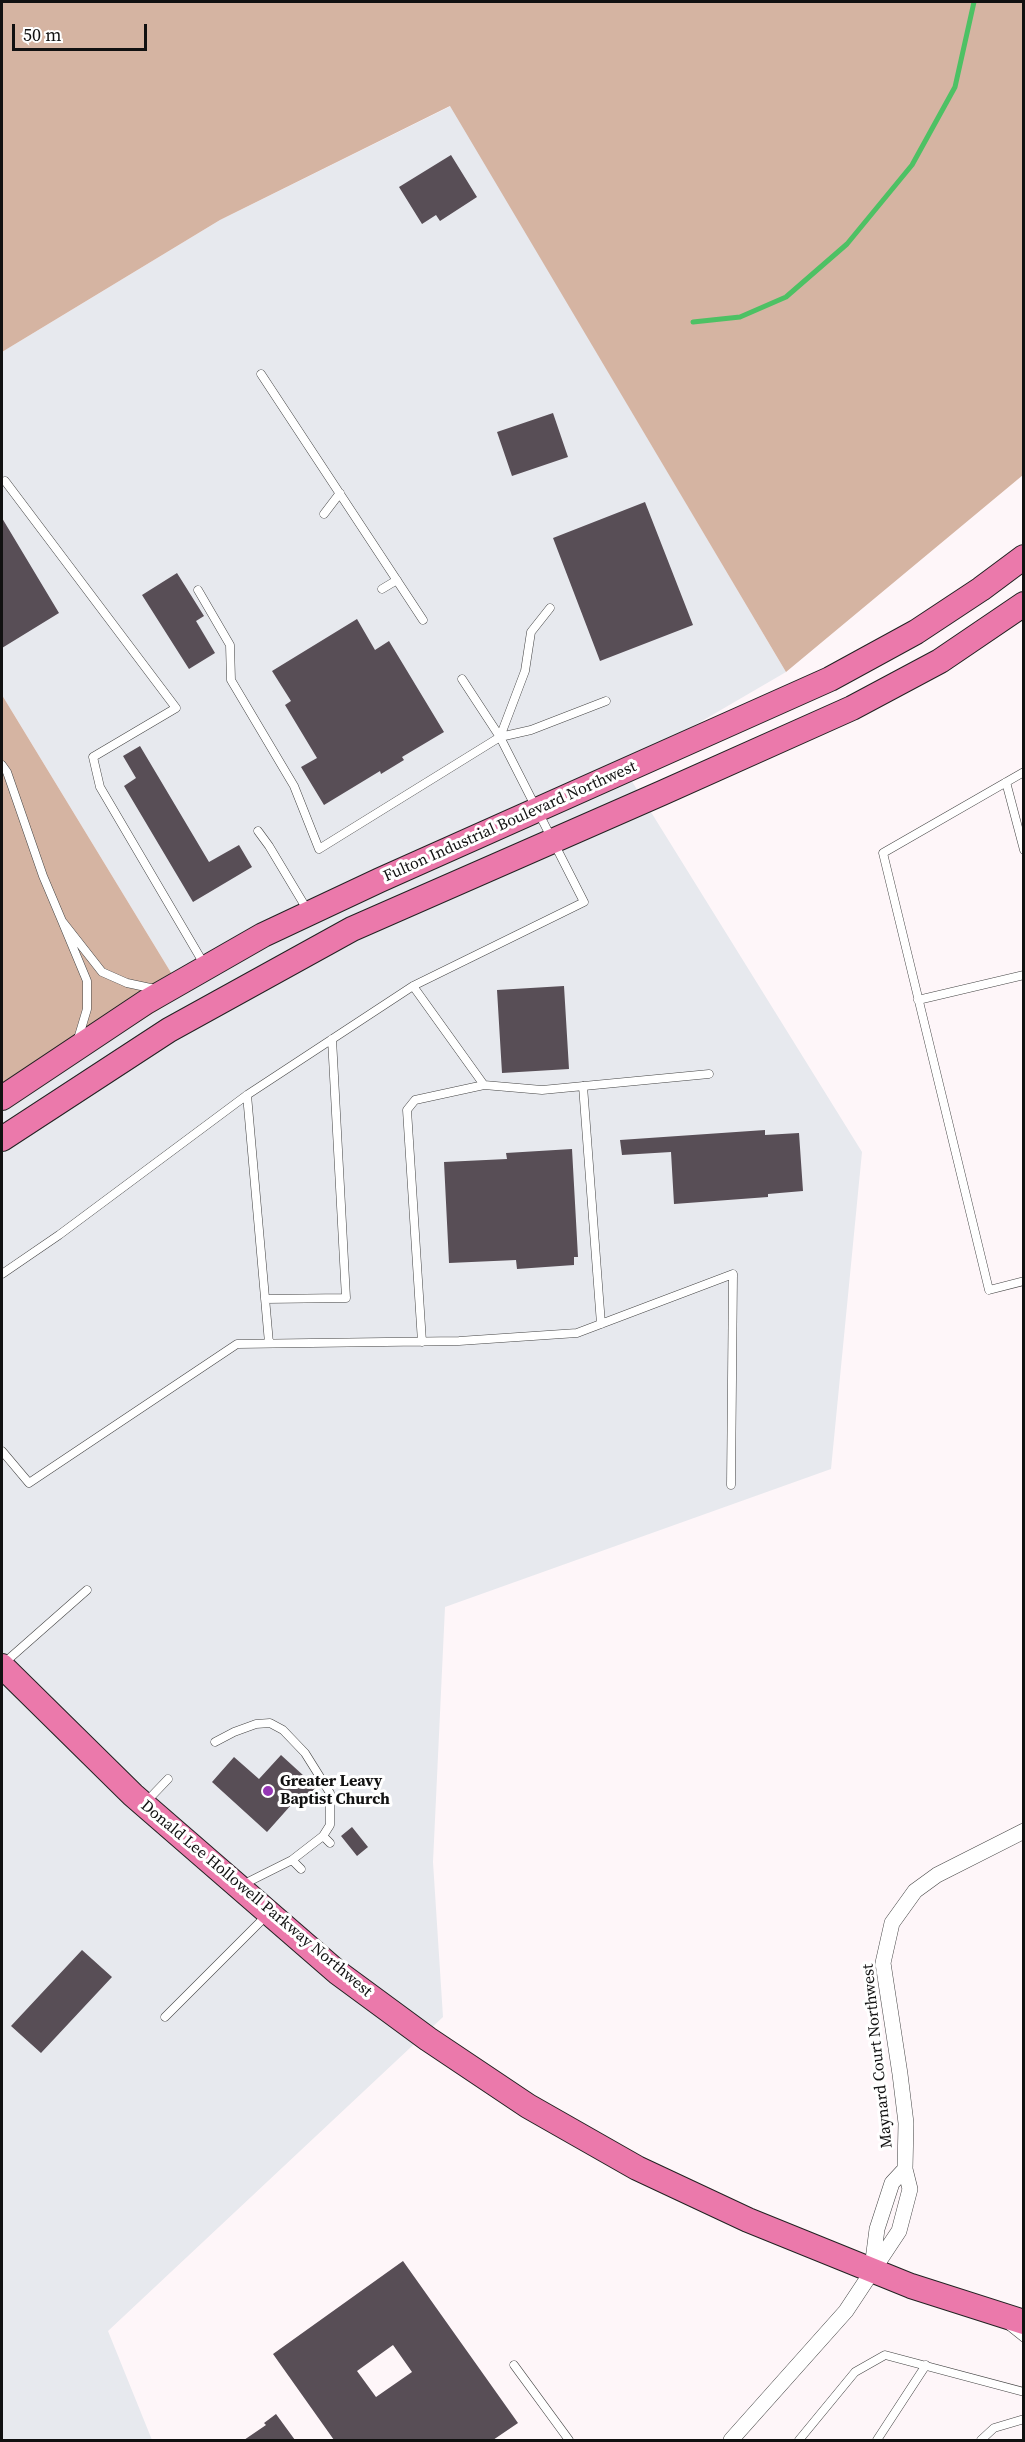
<!DOCTYPE html>
<style>
body{margin:0}
#map{position:relative;width:1025px;height:2442px;overflow:hidden;background:#fef6f9;font-family:"Source Serif 4",serif}
canvas{display:block}
.frame{position:absolute;inset:0;border:3px solid #111;pointer-events:none}
.scale{position:absolute;left:12px;top:24px;width:135px;height:27px;box-sizing:border-box;border:3px solid #111;border-top:0;padding-left:8px;font-size:18px;line-height:21px;white-space:nowrap;color:#111;-webkit-text-stroke:4px #fff;paint-order:stroke}
</style>
<div id="map">
<canvas width="1025" height="2442"></canvas>
<div class="frame"></div>
<div class="scale">50 m</div>
</div>
<script>
const g = document.querySelector('canvas').getContext('2d');
g.lineJoin = 'round';
function fillPath(path, color) {
  g.fillStyle = color;
  g.fill(path, 'evenodd');
}
function poly(rows) {
  const path = new Path2D();
  for (const r of rows) {
    path.moveTo(r[0], r[1]);
    for (let i = 2; i < r.length; i += 2) path.lineTo(r[i], r[i + 1]);
  }
  return path;
}
function trace(path, color, width, dash) {
  g.strokeStyle = color;
  g.lineWidth = width;
  g.lineCap = dash ? 'butt' : 'round';
  g.setLineDash(dash || []);
  g.stroke(path);
}
function label(font, color, halo, rows, align = 'center') {
  g.font = font + ' "Source Serif 4",serif';
  g.lineWidth = 6;
  g.setLineDash([]);
  g.textBaseline = 'middle';
  g.strokeStyle = halo;
  g.fillStyle = color;
  for (const [text, x, y, turn = 0] of rows) {
    g.save();
    g.translate(x, y);
    g.rotate((+turn || 0) * Math.PI / 180);
    g.textAlign = isNaN(turn) ? turn : align;
    if (halo) g.strokeText(text, 0, 0);
    g.fillText(text, 0, 0);
    g.restore();
  }
}
fillPath(poly([
 [451,106,786,672,623,767,862,1152,831,1469,445,1607,433,1862,443,2017,108,2331,152,2440,2,2440,2,1107,184,994,2,695,2,352,220,220]
]), '#e7e9ee');
fillPath(poly([
 [2,2,1023,2,1023,475,786,672,450,106,220,220,2,352],
 [2,695,184,994,2,1107]
]), '#d5b4a2');
trace(poly([
 [693,322,740,317,786,297,847,244,912,165,955,87,974,2]
]), '#4dc164', 5);
fillPath(poly([
 [451,155,477,197,440,221,436,215,422,224,399,187],
 [553,413,568,457,512,476,497,432],
 [645,502,693,625,600,661,553,538],
 [2,518,59,613,2,648],
 [177,573,204,616,196,621,215,653,189,669,142,595],
 [357,619,375,650,389,641,444,732,402,757,404,760,381,774,380,771,324,805,301,767,317,758,285,705,291,701,272,671],
 [140,746,209,862,239,845,252,867,193,902,124,786,136,778,123,756],
 [564,986,569,1069,502,1073,497,990],
 [765,1130,765,1135,799,1133,803,1191,768,1194,768,1197,674,1204,671,1152,622,1155,620,1140],
 [572,1149,578,1257,574,1257,574,1265,517,1269,516,1260,449,1263,444,1162,507,1159,506,1153],
 [281,1755,316,1787,305,1800,300,1795,267,1832,212,1782,234,1757,259,1779],
 [352,1827,368,1847,357,1856,341,1836],
 [82,1950,112,1977,41,2053,11,2026],
 [403,2261,518,2423,493,2440,334,2440,273,2354],
 [393,2345,412,2372,376,2397,357,2371],
 [276,2414,295,2440,244,2440,266,2425,264,2423]
]), '#584e56');
const lane = poly([
 [261,374,423,620],
 [5,481,176,708,93,757,100,787,204,964],
 [324,514,340,493],
 [382,589,397,580],
 [198,590,230,645,231,680,294,786,319,849,500,737,525,671,531,632,550,608],
 [462,679,500,737],
 [2,765,7,772,43,876,62,921],
 [1024,772,883,853,989,1290,1024,1281],
 [1006,782,1024,850],
 [258,831,269,846,308,911],
 [413,986,484,1085,542,1090,709,1074],
 [918,1000,1024,975],
 [78,1039,87,1009,87,981,62,921,102,972,127,983,155,989],
 [583,1086,601,1324],
 [247,1095,269,1343],
 [2,1274,59,1235,247,1095,413,986,584,902,500,737,531,730,606,701],
 [265,1299,346,1298,332,1039],
 [422,1342,407,1110,415,1100,484,1085],
 [2,1451,29,1483,237,1344,459,1341,577,1333,733,1274,731,1485],
 [3,1664,87,1590],
 [215,1742,234,1732,256,1724,270,1723,283,1730,305,1753,330,1793,330,1825,323,1836,292,1860,242,1885],
 [146,1802,168,1779],
 [323,1836,330,1843],
 [292,1860,301,1869],
 [165,2017,268,1914],
 [1009,2326,1024,2338],
 [514,2365,569,2440],
 [799,2440,855,2372,885,2355,1024,2392],
 [877,2440,926,2365],
 [981,2440,994,2428,1024,2419]
]);
const street = poly([
 [872,2268,877,2229,892,2183,905,2169],
 [731,2440,846,2311,899,2231,910,2189,905,2169,906,2123,900,2074,883,1963,892,1923,915,1891,937,1875,1024,1831]
]);
const primary = poly([
 [2,1098,146,1002,263,935,380,880,830,679,916,632,981,589,1024,557],
 [2,1139,169,1030,352,929,662,793,852,708,940,661,1024,604],
 [2,1666,133,1795,337,1972,428,2039,528,2106,637,2168,748,2220,911,2286,1024,2322]
]);
trace(lane, '#444', 9);
trace(street, '#444', 16);
trace(primary, '#222', 26);
trace(lane, '#fff', 8);
trace(street, '#fff', 15);
trace(primary, '#eb79ab', 24);
for (const [x, y, r, color] of [
 [268,1791,6,"#9536b4"]
]) {
  const dot = new Path2D();
  dot.arc(x, y, r, 0, 2 * Math.PI);
  g.fillStyle = color;
  g.fill(dot);
  trace(dot, '#fff', 2);
}
label('16px', '#111', '#fff', [
 ["Fulton Industrial Boulevard Northwest",510,822,-24],
 ["Donald Lee Hollowell Parkway Northwest",256,1899,40],
 ["Maynard Court Northwest",878,2056,-96]
]);
label('bold 16px', '#111', '#fff', [
 ["Greater Leavy",280,1782],
 ["Baptist Church",280,1800]
], 'left');
</script>
